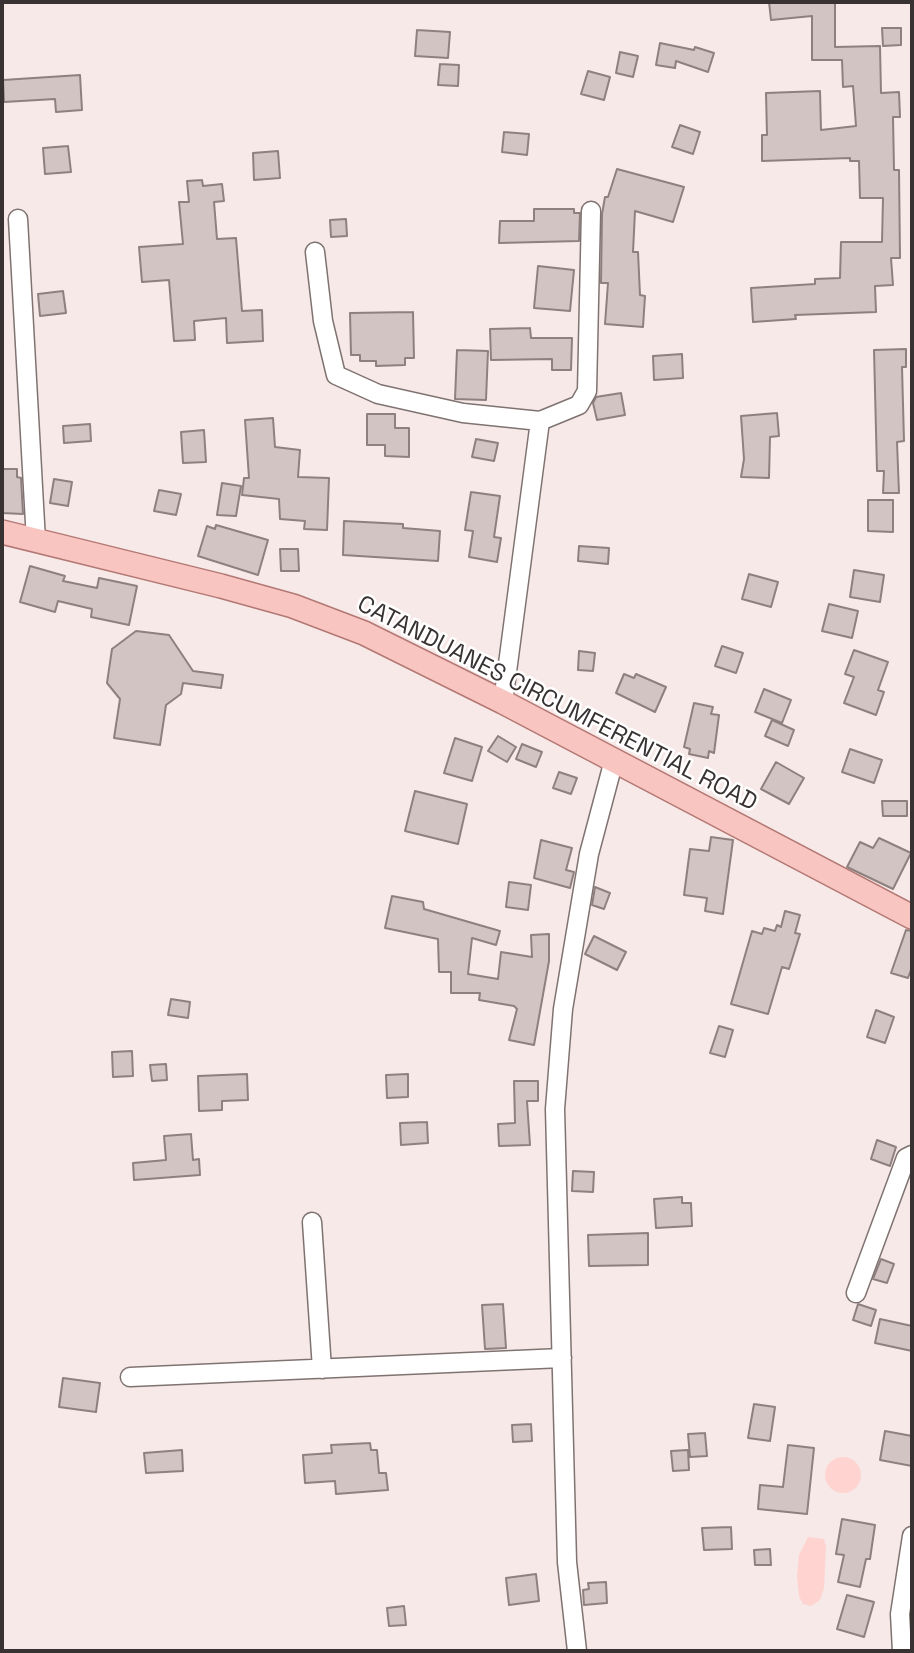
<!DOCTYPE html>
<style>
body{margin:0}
#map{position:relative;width:914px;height:1653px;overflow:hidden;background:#f7e9e7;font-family:"Space Grotesk",sans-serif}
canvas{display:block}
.frame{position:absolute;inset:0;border:4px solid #383232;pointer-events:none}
</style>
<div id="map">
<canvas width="914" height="1653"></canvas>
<div class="frame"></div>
</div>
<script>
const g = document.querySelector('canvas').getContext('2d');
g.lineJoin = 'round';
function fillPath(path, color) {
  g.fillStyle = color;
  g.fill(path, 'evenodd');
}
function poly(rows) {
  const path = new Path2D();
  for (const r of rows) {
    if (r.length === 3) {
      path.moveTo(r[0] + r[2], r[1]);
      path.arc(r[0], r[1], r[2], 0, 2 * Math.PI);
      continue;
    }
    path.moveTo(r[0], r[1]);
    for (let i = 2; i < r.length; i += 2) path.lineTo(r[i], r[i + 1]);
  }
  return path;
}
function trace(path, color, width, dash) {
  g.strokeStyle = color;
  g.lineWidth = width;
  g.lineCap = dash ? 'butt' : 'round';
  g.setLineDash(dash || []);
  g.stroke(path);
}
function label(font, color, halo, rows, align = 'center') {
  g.font = font + ' "Space Grotesk",sans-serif';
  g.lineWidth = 5;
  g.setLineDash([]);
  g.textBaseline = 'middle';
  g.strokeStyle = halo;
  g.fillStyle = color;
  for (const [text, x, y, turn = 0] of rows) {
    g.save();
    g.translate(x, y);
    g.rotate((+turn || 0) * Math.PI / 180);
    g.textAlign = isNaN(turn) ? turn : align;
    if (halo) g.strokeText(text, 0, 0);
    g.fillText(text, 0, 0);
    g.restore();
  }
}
fillPath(poly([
 [843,1475,18],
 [808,1537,824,1539,826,1547,824,1588,820,1600,811,1606,803,1604,799,1596,797,1576,799,1555]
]), '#fed3d0');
const building = poly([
 [769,2,835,2,835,47,880,46,881,93,899,92,900,117,893,117,894,170,899,170,900,258,891,258,893,285,875,286,876,312,795,315,796,319,753,322,751,288,815,284,815,279,840,278,841,242,882,242,883,198,860,198,859,161,850,161,850,158,762,161,762,135,767,135,766,93,820,91,821,130,856,126,853,86,843,87,842,60,812,60,812,16,771,20,769,2],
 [882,28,901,28,901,45,883,46,882,28],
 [417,30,450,32,448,58,415,56,417,30],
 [660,43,694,50,695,47,714,53,708,72,676,61,675,68,656,65,660,43],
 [620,52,638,56,633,77,616,73,620,52],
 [440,64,459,65,458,86,438,85,440,64],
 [588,71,610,77,604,100,581,94,588,71],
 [80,75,82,110,56,112,55,99,4,102,3,80,80,75],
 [680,125,700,132,693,154,672,147,680,125],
 [504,132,529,134,527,155,502,152,504,132],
 [68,146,71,172,45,174,43,148,68,146],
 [278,151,280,178,254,180,253,153,278,151],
 [617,169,684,187,673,222,635,211,633,252,638,252,640,295,645,296,643,327,605,324,608,283,601,283,602,214,605,197,608,197,617,169],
 [202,180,203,186,222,184,224,201,214,202,217,239,236,238,242,311,262,310,263,341,227,343,226,318,194,321,195,340,174,341,169,280,142,282,139,247,183,244,179,202,189,202,187,181,202,180],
 [534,209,574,209,574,213,580,213,579,241,499,243,500,221,534,221,534,209],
 [346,219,347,236,331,237,330,220,346,219],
 [538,266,574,270,570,311,534,308,538,266],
 [63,291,66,313,40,316,38,294,63,291],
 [413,312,414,358,405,358,405,365,376,366,376,361,360,361,360,355,351,355,350,313,413,312],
 [530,328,531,338,572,338,571,370,552,370,552,359,491,360,490,329,530,328],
 [906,349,906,367,902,367,904,441,897,442,899,493,883,493,884,471,877,471,874,350,906,349],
 [457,350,488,351,486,400,455,399,457,350],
 [682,354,683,378,654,380,653,356,682,354],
 [621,393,625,415,597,420,593,403,596,397,621,393],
 [777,413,779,436,770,437,769,478,741,477,744,459,741,416,777,413],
 [367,414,395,414,395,428,409,428,409,457,385,456,385,445,367,445,367,414],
 [273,418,275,447,300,450,298,477,329,478,327,530,304,529,305,521,280,519,279,499,242,495,244,478,249,478,245,420,273,418],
 [90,424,91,441,64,443,63,426,90,424],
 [204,430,206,462,183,463,181,432,204,430],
 [476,439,498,443,494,461,472,457,476,439],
 [2,469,17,469,17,477,21,478,23,514,2,513,2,469],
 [54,479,72,482,68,506,50,503,54,479],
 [222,483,241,486,236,516,217,515,222,483],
 [159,490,181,494,176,515,154,511,159,490],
 [471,492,500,496,494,537,501,538,497,562,469,557,473,531,465,530,471,492],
 [868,500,893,500,893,532,868,531,868,500],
 [344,521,403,524,403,528,440,531,438,561,343,555,344,521],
 [216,525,268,540,258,575,198,556,207,526,215,529,216,525],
 [579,546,609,548,608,564,578,561,579,546],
 [280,549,298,549,299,571,281,571,280,549],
 [30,566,65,576,63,581,97,588,99,578,137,586,129,625,91,617,92,609,58,601,55,612,20,602,30,566],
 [854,570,884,575,880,602,850,597,854,570],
 [749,574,778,582,771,607,742,599,749,574],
 [829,604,858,611,852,638,822,631,829,604],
 [136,631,169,635,193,671,223,675,221,688,183,683,181,694,166,705,160,745,114,738,120,699,107,683,112,649,136,631],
 [722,646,743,653,736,673,715,666,722,646],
 [854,650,888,662,878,690,884,692,876,715,844,703,854,677,845,674,854,650],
 [579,651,595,653,593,671,578,670,579,651],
 [624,674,634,678,636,674,666,687,655,712,616,693,624,674],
 [764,689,791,700,782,723,755,712,764,689],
 [694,703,713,707,711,714,719,715,714,753,709,751,708,758,689,754,690,749,684,747,694,703],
 [772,720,794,730,788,746,765,736,772,720],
 [498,736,516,747,507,762,488,751,498,736],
 [455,738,482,747,472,781,444,773,455,738],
 [522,744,542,752,536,767,516,759,522,744],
 [850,749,882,760,874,783,842,772,850,749],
 [776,762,804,778,789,804,761,789,776,762],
 [559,772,577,778,571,794,553,788,559,772],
 [415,791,467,804,458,844,405,831,415,791],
 [882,801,907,801,907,816,883,816,882,801],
 [711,837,733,840,723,914,705,911,707,898,684,895,690,849,709,851,711,837],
 [879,838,911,853,893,889,847,867,860,842,873,848,879,838],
 [541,840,572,848,566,870,574,872,570,888,534,878,541,840],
 [509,882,531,885,528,910,506,907,509,882],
 [595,887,610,893,604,909,592,905,595,887],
 [392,896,423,902,424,909,500,931,496,945,472,938,468,974,498,979,501,952,532,957,531,935,549,934,549,961,534,1045,509,1040,517,1009,514,1006,479,1000,480,993,451,993,451,972,439,972,438,939,385,928,392,896],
 [785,911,800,915,795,933,800,934,789,969,782,967,768,1014,731,1004,752,931,762,934,764,928,775,931,777,925,781,927,785,911],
 [906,930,912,931,912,967,908,978,891,973,906,930],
 [594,936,626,952,617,970,585,954,594,936],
 [171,999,190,1002,188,1018,168,1015,171,999],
 [876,1010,894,1017,885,1043,867,1037,876,1010],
 [719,1026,733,1030,725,1057,710,1053,719,1026],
 [132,1051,133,1076,113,1077,112,1052,132,1051],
 [166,1064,167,1080,152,1081,150,1065,166,1064],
 [247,1074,248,1100,222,1101,222,1110,199,1111,198,1076,247,1074],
 [408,1074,408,1097,387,1098,386,1075,408,1074],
 [514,1081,538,1081,538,1101,527,1101,530,1145,499,1146,498,1124,515,1123,514,1081],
 [427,1122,428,1143,401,1145,400,1123,427,1122],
 [191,1134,193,1160,199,1159,200,1175,134,1180,133,1163,166,1160,164,1136,191,1134],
 [877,1140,896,1147,890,1166,871,1159,877,1140],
 [573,1171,594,1172,593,1192,572,1191,573,1171],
 [682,1197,682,1203,691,1203,692,1226,656,1228,654,1199,682,1197],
 [648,1233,648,1265,589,1266,588,1235,648,1233],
 [881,1259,894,1264,887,1283,873,1279,881,1259],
 [503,1304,506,1348,485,1349,482,1305,503,1304],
 [858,1304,876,1310,871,1326,853,1320,858,1304],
 [880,1319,912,1326,912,1351,875,1343,880,1319],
 [63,1378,100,1383,96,1412,59,1407,63,1378],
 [754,1404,775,1407,770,1441,748,1438,754,1404],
 [531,1424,532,1441,513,1442,512,1425,531,1424],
 [885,1431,912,1436,912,1466,880,1460,885,1431],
 [705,1433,707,1456,690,1457,688,1434,705,1433],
 [370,1443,371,1450,377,1450,379,1473,386,1473,388,1490,336,1494,335,1481,305,1483,303,1455,332,1453,331,1445,370,1443],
 [788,1445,814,1448,807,1514,758,1509,760,1485,783,1487,788,1445],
 [182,1450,183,1471,146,1473,144,1453,182,1450],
 [688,1450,689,1470,673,1471,671,1451,688,1450],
 [842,1519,875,1525,870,1559,866,1559,860,1587,838,1582,844,1555,836,1554,842,1519],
 [731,1527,732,1549,704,1550,702,1528,731,1527],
 [770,1549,771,1565,755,1565,754,1550,770,1549],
 [536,1574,539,1601,509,1605,506,1578,536,1574],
 [606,1582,607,1603,584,1605,583,1590,589,1589,588,1583,606,1582],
 [847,1595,874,1602,864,1637,837,1629,847,1595],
 [404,1606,406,1625,389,1626,387,1608,404,1606]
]);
fillPath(building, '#d2c4c2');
trace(building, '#8d807f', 2);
const minor = poly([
 [18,219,36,541],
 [315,252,323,321,336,375,378,394,463,413,540,421,579,405,587,391,591,211],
 [503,702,540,421],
 [312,1222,322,1369],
 [856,1293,906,1158,912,1155],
 [130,1377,562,1358],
 [577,1651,567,1562,555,1109,563,1009,589,854,614,760],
 [902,1651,900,1614,912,1536]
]);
const major = poly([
 [2,532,221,586,293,606,364,633,503,702,912,917]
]);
trace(minor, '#7f7371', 21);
trace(major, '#b37874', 26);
trace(minor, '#fff', 18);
trace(major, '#f9c5c1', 23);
label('24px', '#383232', '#fff', [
 ["CATANDUANES CIRCUMFERENTIAL ROAD",557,704,27]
]);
</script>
